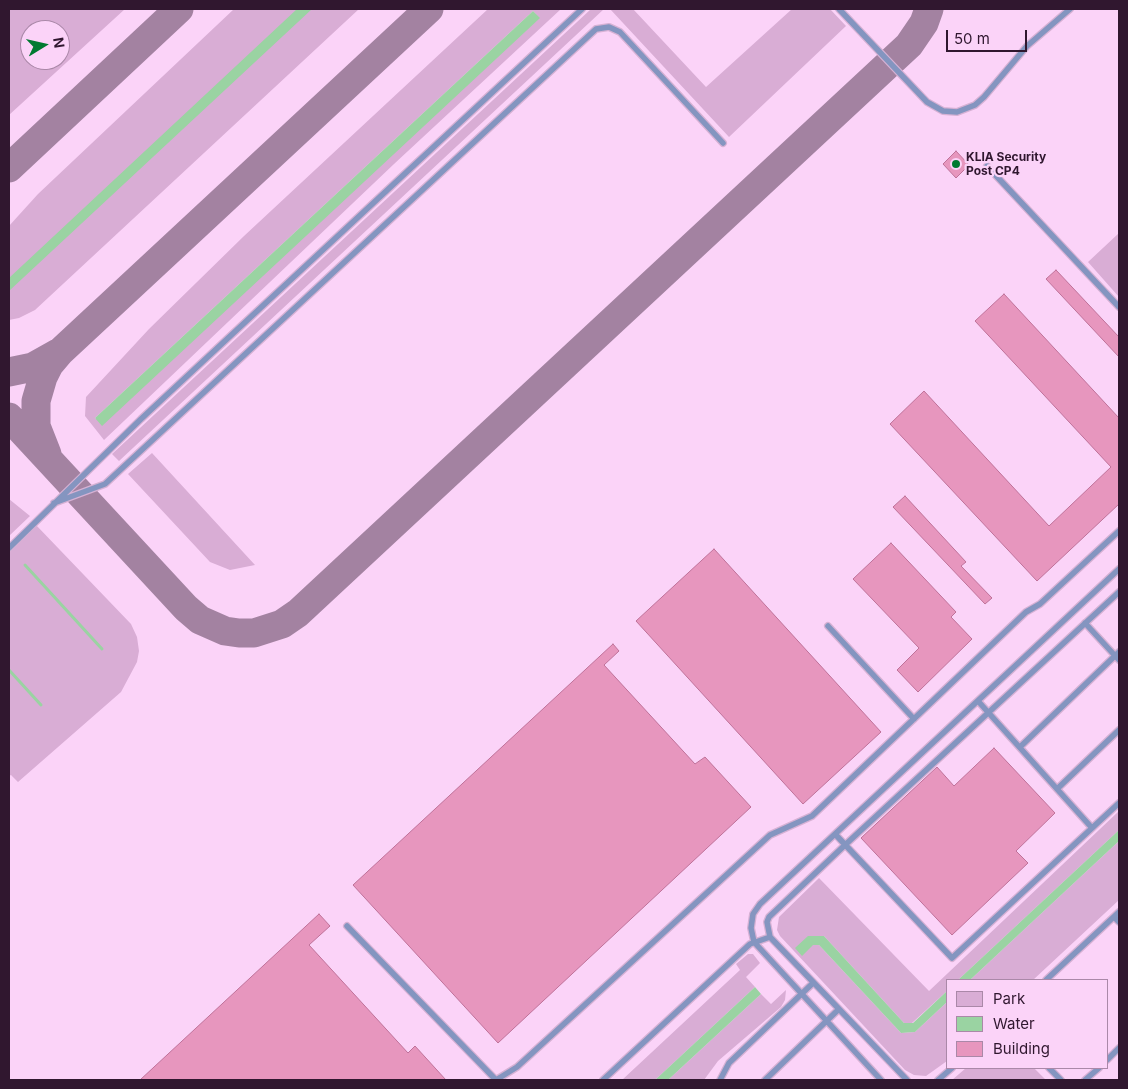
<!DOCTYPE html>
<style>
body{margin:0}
#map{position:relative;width:1128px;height:1089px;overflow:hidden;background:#fbd3f8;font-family:Inter,sans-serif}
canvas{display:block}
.frame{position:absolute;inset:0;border:10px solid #30172f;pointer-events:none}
.legend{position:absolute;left:946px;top:979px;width:162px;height:90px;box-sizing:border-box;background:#fbd3f8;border:1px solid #aa88a8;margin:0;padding:6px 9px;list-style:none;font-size:15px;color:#30172f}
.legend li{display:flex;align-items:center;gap:10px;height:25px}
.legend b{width:25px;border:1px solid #aa88a8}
.north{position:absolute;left:20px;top:20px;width:50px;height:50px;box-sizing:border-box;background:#fbd3f8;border:1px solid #aa88a8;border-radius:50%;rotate:81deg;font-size:14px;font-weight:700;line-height:20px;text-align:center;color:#30172f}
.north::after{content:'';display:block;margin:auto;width:18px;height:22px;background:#007a31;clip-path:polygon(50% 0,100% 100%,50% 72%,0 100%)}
.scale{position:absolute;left:946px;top:30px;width:81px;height:22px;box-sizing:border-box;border:2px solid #30172f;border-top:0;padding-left:6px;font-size:15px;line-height:18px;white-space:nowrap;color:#30172f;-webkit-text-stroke:4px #fbd3f8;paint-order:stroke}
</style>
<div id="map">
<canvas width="1128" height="1089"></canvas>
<div class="frame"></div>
<ul class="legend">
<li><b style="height:14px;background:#d9add5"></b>Park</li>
<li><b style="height:14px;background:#9ad3a2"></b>Water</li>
<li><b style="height:14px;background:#e796be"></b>Building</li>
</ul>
<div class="north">N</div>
<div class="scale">50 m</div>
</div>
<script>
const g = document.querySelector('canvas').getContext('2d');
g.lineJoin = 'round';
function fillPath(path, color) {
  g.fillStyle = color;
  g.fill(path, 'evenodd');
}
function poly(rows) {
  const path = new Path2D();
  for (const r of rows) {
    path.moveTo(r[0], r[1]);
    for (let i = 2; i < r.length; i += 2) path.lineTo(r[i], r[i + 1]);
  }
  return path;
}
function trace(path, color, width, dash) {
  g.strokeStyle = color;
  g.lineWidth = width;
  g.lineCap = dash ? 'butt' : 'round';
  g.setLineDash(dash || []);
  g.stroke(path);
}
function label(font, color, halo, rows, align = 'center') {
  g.font = font + ' Inter,sans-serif';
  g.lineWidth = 4.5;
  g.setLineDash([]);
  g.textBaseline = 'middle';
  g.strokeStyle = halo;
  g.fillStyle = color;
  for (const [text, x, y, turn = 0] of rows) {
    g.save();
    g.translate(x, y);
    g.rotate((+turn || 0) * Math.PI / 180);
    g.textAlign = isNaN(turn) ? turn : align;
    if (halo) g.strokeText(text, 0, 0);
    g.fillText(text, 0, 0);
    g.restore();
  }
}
fillPath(poly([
 [9,9,125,9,9,115],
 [30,30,60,30,60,60,30,60],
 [234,9,359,9,35,310,19,318,9,320,9,226,38,194],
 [488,9,561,9,394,164,104,440,85,416,86,397,149,329,244,236],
 [533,11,539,18,95,419,95,418],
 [591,9,604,9,119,461,112,454],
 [610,9,633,9,706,87,792,9,830,9,846,26,729,137],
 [1119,233,1119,297,1088,262],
 [152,453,255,565,230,570,210,562,128,474],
 [9,499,30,516,9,536],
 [36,525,131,624,137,637,139,651,137,662,121,692,18,782,11,775,9,776,9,551],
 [1119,811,1119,830,958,980,947,980,947,991,912,1023,904,1023,824,936,813,945,819,945,901,1033,915,1032,947,1002,947,1061,926,1076,914,1075,905,1070,780,936,777,930,779,917,819,878,929,991],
 [1119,841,1119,900,1033,980,970,980],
 [748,954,753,954,760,963,746,977,755,987,655,1080,622,1080,740,970,736,964],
 [786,990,785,1000,781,1007,718,1061,704,1080,668,1080,761,994,771,1004],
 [966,1068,1034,1068,1046,1080,952,1080]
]), '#d9add5');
fillPath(poly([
 [297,9,312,9,9,291,9,278],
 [533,11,540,18,102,426,95,418],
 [1119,830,1119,841,970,980,958,980],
 [808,936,824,936,904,1023,913,1023,947,991,947,1002,915,1032,901,1033,819,945,813,945,802,956,795,948],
 [755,987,761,994,668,1080,655,1080]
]), '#9ad3a2');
trace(poly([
 [25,565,102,649],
 [9,670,41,705]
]), '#9ad3a2', 3);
trace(poly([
 [9,168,179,9],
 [9,372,33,367,58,353],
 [9,417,186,608,200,620,225,631,239,633,254,633,282,624,298,613,909,45,924,23,929,9],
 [47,454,36,426,36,401,43,377,49,365,60,352,429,9]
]), '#a382a1', 29);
const building = poly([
 [956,151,969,165,956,178,943,164,956,151],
 [1056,270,1119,337,1119,357,1046,279,1056,270],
 [1004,294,1119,418,1119,504,1037,581,890,424,924,391,1049,526,1111,467,975,321,1004,294],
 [905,496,966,562,961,566,992,598,985,604,893,507,905,496],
 [891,543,956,612,951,617,972,639,918,692,897,670,919,648,853,579,891,543],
 [714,549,881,732,803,804,636,621,714,549],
 [613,644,619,651,604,665,695,764,705,757,751,807,498,1043,353,885,613,644],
 [994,748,1055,813,1016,851,1028,863,952,935,861,838,937,767,954,786,994,748],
 [319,914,330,926,309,945,408,1053,415,1046,446,1080,140,1080,319,914]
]);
fillPath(building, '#e796be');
trace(building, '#bf7199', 1);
const service = poly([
 [839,9,927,102,943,111,957,112,975,105,984,97,1027,46,1070,9],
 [987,166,1119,307],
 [54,503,105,484,596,29,609,27,620,32,723,143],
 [9,548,141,419,582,9],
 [1085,623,1119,660],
 [828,626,914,719],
 [978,701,1092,828],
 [1020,747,1119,652],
 [1057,789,1119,730],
 [835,834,952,958,1119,803],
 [1114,917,1119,922],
 [347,926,496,1080],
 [1046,980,1119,912],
 [1107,1060,1119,1048],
 [1049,1068,1061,1080],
 [496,1080,517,1067,770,835,812,816,1026,612,1040,604,1119,531],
 [603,1080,750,944,770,937],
 [720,1080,729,1063,813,983],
 [765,1080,839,1009],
 [881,1080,754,942,751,928,753,914,760,904,1119,569],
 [907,1080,770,937,767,922,769,917,845,845,1119,592],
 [938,1080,952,1068],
 [1085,1080,1099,1068]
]);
trace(service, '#d6b1d4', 8);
trace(service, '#8495c0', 5.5);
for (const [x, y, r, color] of [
 [956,164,5,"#007a31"]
]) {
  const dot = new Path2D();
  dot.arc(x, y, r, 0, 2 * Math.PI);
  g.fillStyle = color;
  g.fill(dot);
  trace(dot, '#fbd3f8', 2);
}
label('bold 12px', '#30172f', '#fbd3f8', [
 ["KLIA Security",966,157],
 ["Post CP4",966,171]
], 'left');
</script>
